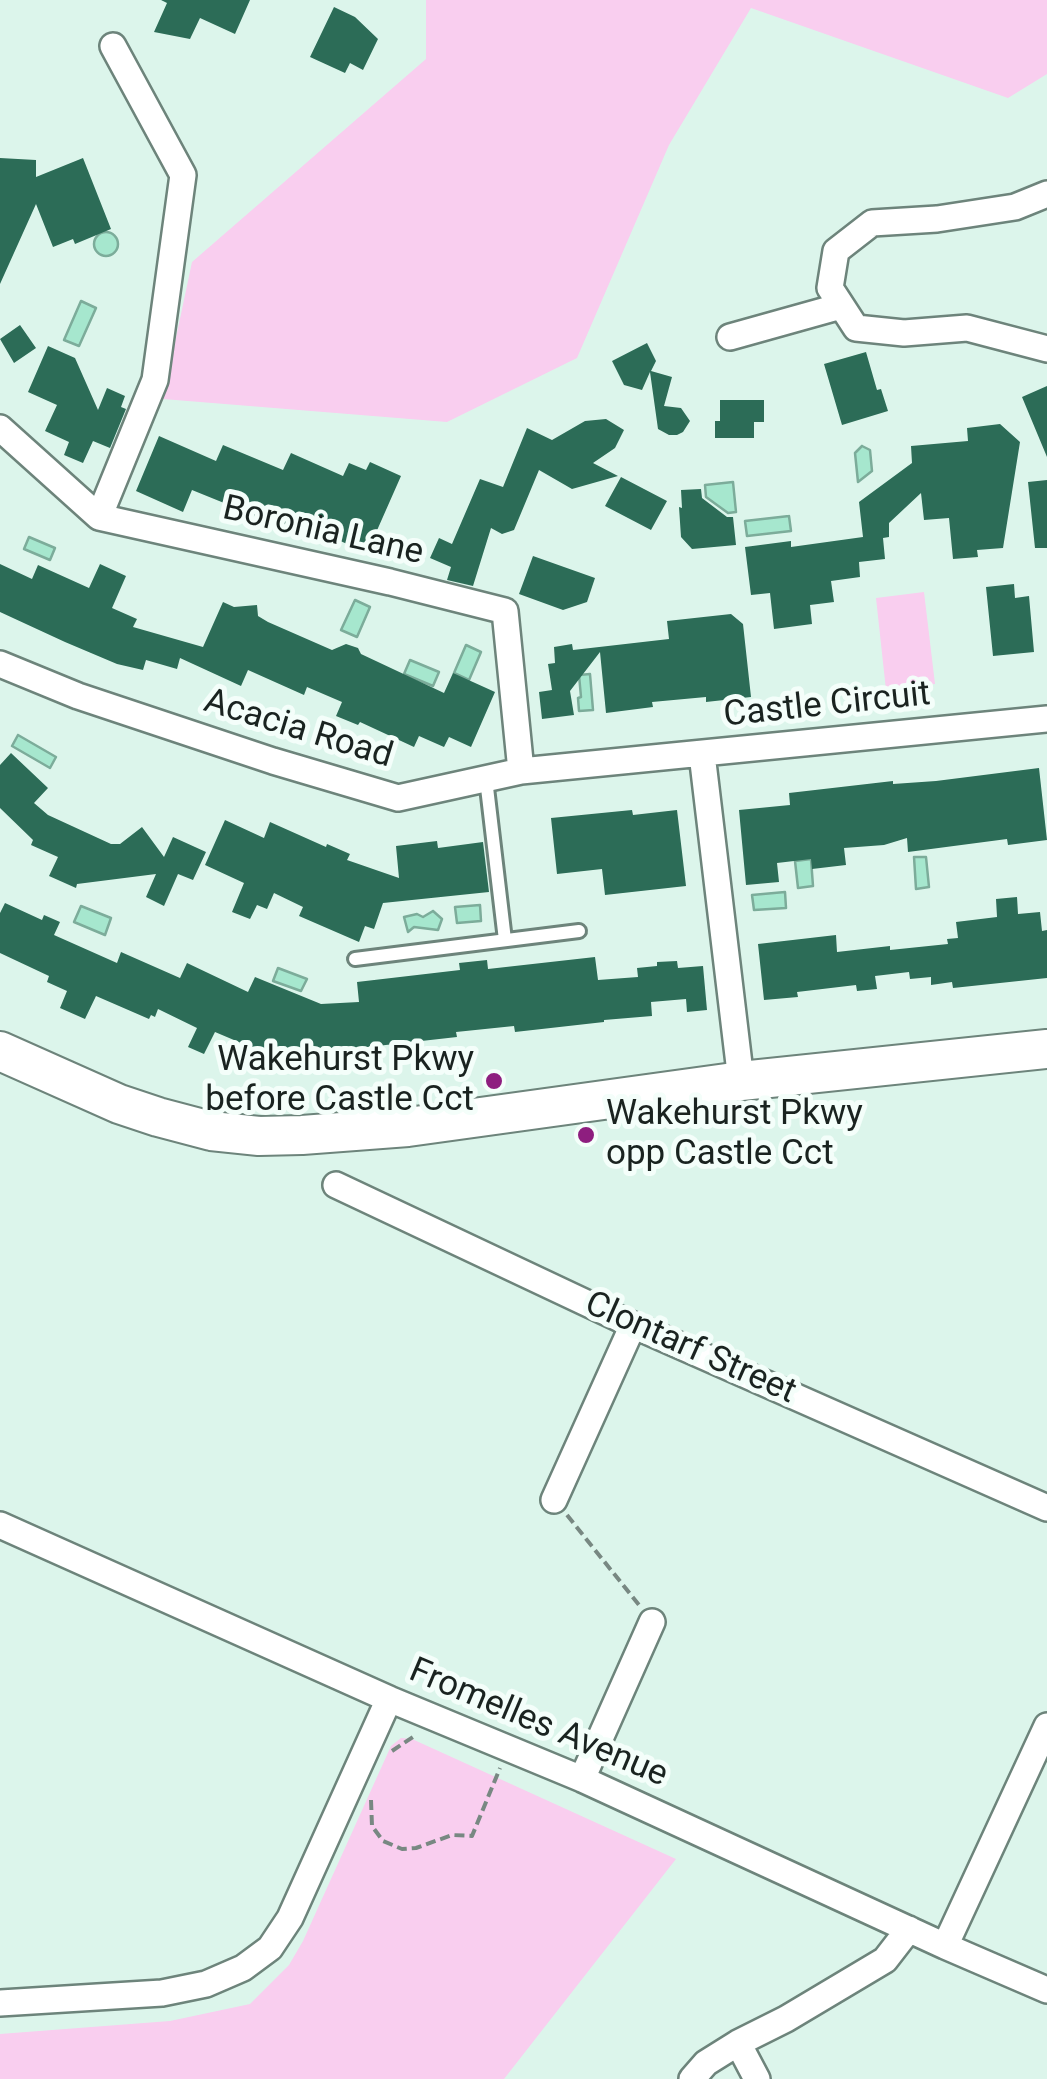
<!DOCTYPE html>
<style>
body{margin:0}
canvas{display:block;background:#dcf5eb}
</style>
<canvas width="1047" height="2079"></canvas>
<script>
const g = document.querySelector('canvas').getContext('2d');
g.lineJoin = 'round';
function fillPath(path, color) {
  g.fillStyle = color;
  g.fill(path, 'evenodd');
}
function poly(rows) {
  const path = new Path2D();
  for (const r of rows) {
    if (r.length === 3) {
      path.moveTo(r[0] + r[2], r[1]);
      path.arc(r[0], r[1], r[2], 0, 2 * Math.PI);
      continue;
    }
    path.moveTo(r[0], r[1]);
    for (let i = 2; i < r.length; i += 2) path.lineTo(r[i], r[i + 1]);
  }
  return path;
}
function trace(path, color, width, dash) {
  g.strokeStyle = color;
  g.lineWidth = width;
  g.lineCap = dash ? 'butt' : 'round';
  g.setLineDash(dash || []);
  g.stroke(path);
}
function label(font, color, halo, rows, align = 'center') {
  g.font = font + ' Roboto,sans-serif';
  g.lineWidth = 10;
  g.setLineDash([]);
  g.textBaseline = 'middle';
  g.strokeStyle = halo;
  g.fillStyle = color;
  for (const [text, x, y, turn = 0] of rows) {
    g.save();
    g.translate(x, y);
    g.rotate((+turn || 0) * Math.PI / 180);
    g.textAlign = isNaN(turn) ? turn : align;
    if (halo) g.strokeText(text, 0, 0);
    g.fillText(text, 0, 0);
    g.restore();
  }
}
fillPath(poly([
 [426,0,1047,0,1047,74,1008,98,751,8,669,145,577,358,447,422,163,399,192,262,426,59],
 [924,592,935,684,886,690,876,598],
 [401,1738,412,1739,676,1859,504,2079,0,2079,0,2034,170,2021,250,2004,289,1965,303,1941,391,1746]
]), '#f9ceef');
const water = poly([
 [106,244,12],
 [81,301,96,308,79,346,64,340,81,301],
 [862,446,870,450,872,471,858,482,855,453,862,446],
 [733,482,736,512,728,513,706,497,705,485,733,482],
 [789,516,791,531,747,536,745,521,789,516],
 [29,537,55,548,50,560,24,549,29,537],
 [355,600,370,607,357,637,341,630,355,600],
 [466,645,481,652,469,680,454,673,466,645],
 [410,660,439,672,433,686,404,674,410,660],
 [590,674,593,710,579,711,578,698,581,697,579,675,590,674],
 [18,735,56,757,50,768,12,746,18,735],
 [914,857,926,857,929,887,916,889,914,857],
 [811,859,813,886,798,888,795,861,811,859],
 [785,892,786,908,754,910,752,895,785,892],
 [480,905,481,921,457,923,455,907,480,905],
 [81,906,111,918,105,935,74,922,81,906],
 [433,911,442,919,438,930,414,927,408,932,404,917,417,914,423,917,433,911],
 [278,968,307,979,301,991,273,981,278,968]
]);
fillPath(water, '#a6e7ce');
trace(water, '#7cac9a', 2.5);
fillPath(poly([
 [161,0,250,0,235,34,200,18,190,39,154,32,167,3],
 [334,7,355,17,378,39,363,70,350,63,345,73,310,57],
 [0,158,36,160,36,177,83,158,111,229,75,244,73,239,53,247,36,204,0,284],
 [20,325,36,348,14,363,0,339],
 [647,343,656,361,651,371,672,377,664,406,681,408,690,421,683,432,677,435,669,435,658,429,650,372,642,390,624,385,612,361],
 [48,346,75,358,98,410,107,388,125,396,121,407,126,409,110,448,93,441,83,463,64,455,69,442,45,431,57,405,28,392],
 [866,352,877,390,881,389,888,411,842,425,824,364],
 [1047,386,1047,457,1022,397],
 [720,400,764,400,764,422,754,422,754,438,715,438,715,421,720,421],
 [606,419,624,430,615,448,593,463,618,476,572,489,539,470,514,530,502,534,491,528,473,586,447,580,451,567,430,558,439,538,452,544,480,479,503,487,527,428,552,440,585,421],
 [1000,424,1020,442,1003,548,977,550,978,557,953,559,949,518,924,520,921,493,889,523,889,537,883,538,885,559,859,562,860,577,831,581,834,602,810,605,812,624,774,629,770,593,751,595,745,547,791,541,791,547,863,537,859,502,912,463,911,446,968,441,967,428],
 [159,436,216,461,223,445,283,470,291,453,343,476,349,463,366,470,370,462,401,476,367,553,336,539,335,543,311,532,307,541,265,523,266,520,192,490,183,512,136,491],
 [621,477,667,501,651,530,605,506],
 [1047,480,1047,548,1035,548,1028,482],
 [701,489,702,498,727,517,733,517,736,545,692,549,681,537,679,507,682,508,681,490],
 [533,556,595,578,587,602,563,610,519,594],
 [0,564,32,579,38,565,89,588,100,564,126,576,112,608,137,619,133,627,203,647,223,602,234,607,257,605,258,616,268,622,332,650,346,644,358,648,361,654,444,693,453,673,495,692,471,747,449,737,444,747,419,736,414,747,360,722,358,725,336,716,342,702,307,687,304,695,248,670,241,686,180,658,177,669,146,660,143,670,117,664,65,642,0,612],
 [1014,584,1015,598,1029,596,1034,652,993,656,986,587],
 [731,614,743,624,751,697,706,702,706,697,652,702,653,707,606,713,600,652,570,691,574,715,542,719,539,692,552,690,548,664,555,663,554,647,572,644,573,650,669,639,667,621],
 [11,753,48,788,34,803,48,815,111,844,120,844,142,827,164,857,173,837,206,852,193,880,178,874,164,906,146,897,156,874,77,884,76,888,49,876,58,857,31,845,33,840,0,808,0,765],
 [1039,768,1047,840,1008,845,1007,839,908,852,907,838,884,845,844,848,846,865,812,869,811,859,777,863,779,882,746,885,739,810,790,805,789,793,893,781,893,784,936,781],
 [632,810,633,815,677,810,686,886,605,895,602,869,557,874,551,818],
 [225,820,264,838,270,822,326,847,327,844,350,854,347,860,399,878,396,846,437,841,438,848,483,842,489,892,383,903,374,929,365,926,359,942,299,916,303,907,274,893,267,909,257,905,250,919,232,912,244,883,205,865],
 [1017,897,1018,914,1040,912,1042,931,1047,930,1047,978,953,988,952,982,931,985,931,977,910,979,909,972,875,976,877,989,857,991,856,985,797,992,798,997,764,1000,758,944,836,935,837,952,890,946,890,950,948,944,947,939,958,938,956,922,997,917,996,899],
 [5,903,42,920,44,915,60,922,54,935,117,963,121,952,180,978,187,963,248,992,255,977,321,1004,359,1002,357,982,460,970,459,963,487,960,488,969,595,957,598,980,638,977,637,968,657,966,657,962,677,961,678,968,703,966,707,1010,687,1012,686,999,651,1002,652,1016,604,1020,604,1022,515,1032,514,1026,456,1032,457,1037,359,1048,359,1060,293,1065,215,1032,204,1054,188,1047,197,1028,158,1009,155,1017,151,1015,149,1019,96,996,85,1019,60,1008,67,991,47,982,49,976,0,953,0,913]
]), '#2c6c57');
const service = poly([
 [486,779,505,940],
 [355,959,579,931]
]);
const minor = poly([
 [1047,194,1015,207,937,219,872,223,836,251,830,288,856,328,904,333,967,328,1047,349],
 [730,337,841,306],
 [0,428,99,517,390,582,505,611,521,771],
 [99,517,155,380,183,175,113,46],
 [0,664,78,696,273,761,398,798,521,771,1047,719],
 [702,754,741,1081],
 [336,1185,633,1325,1047,1508],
 [554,1500,633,1325],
 [0,1525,389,1699,582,1779,945,1946,1047,1990],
 [582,1779,652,1622],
 [945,1946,1047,1726],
 [0,2003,162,1993,206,1984,243,1968,270,1948,290,1918,389,1699],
 [738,2043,757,2079],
 [692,2079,706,2063,738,2043,786,2019,885,1960,909,1929]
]);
const primary = poly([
 [0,1051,119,1104,158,1117,211,1131,259,1136,302,1135,408,1127,741,1081,1047,1049]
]);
trace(service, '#6d847b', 18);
trace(minor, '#6d847b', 30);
trace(primary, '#6d847b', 42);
trace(poly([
 [567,1515,639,1605],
 [392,1751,413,1737],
 [371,1800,372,1826,383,1841,402,1849,416,1848,452,1835,472,1836,500,1768]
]), '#788882', 4, [10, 5]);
trace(service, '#fff', 12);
trace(minor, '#fff', 25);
trace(primary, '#fff', 38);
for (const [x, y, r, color] of [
 [494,1081,10,"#8e1e7f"],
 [586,1135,10,"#8e1e7f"]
]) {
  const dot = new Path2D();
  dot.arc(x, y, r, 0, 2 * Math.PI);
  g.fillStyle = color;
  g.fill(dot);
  trace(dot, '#f4fefa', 4);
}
label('35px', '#1a2320', '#f4fefa', [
 ["Boronia Lane",323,532,13],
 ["Castle Circuit",827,706,-6],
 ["Acacia Road",298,730,17],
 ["Clontarf Street",690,1349,24],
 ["Fromelles Avenue",538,1724,23]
]);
label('35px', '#1a2320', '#f4fefa', [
 ["Wakehurst Pkwy",474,1061],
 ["before Castle Cct",474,1101],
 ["Wakehurst Pkwy",606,1115,"left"],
 ["opp Castle Cct",606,1155,"left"]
], 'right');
</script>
